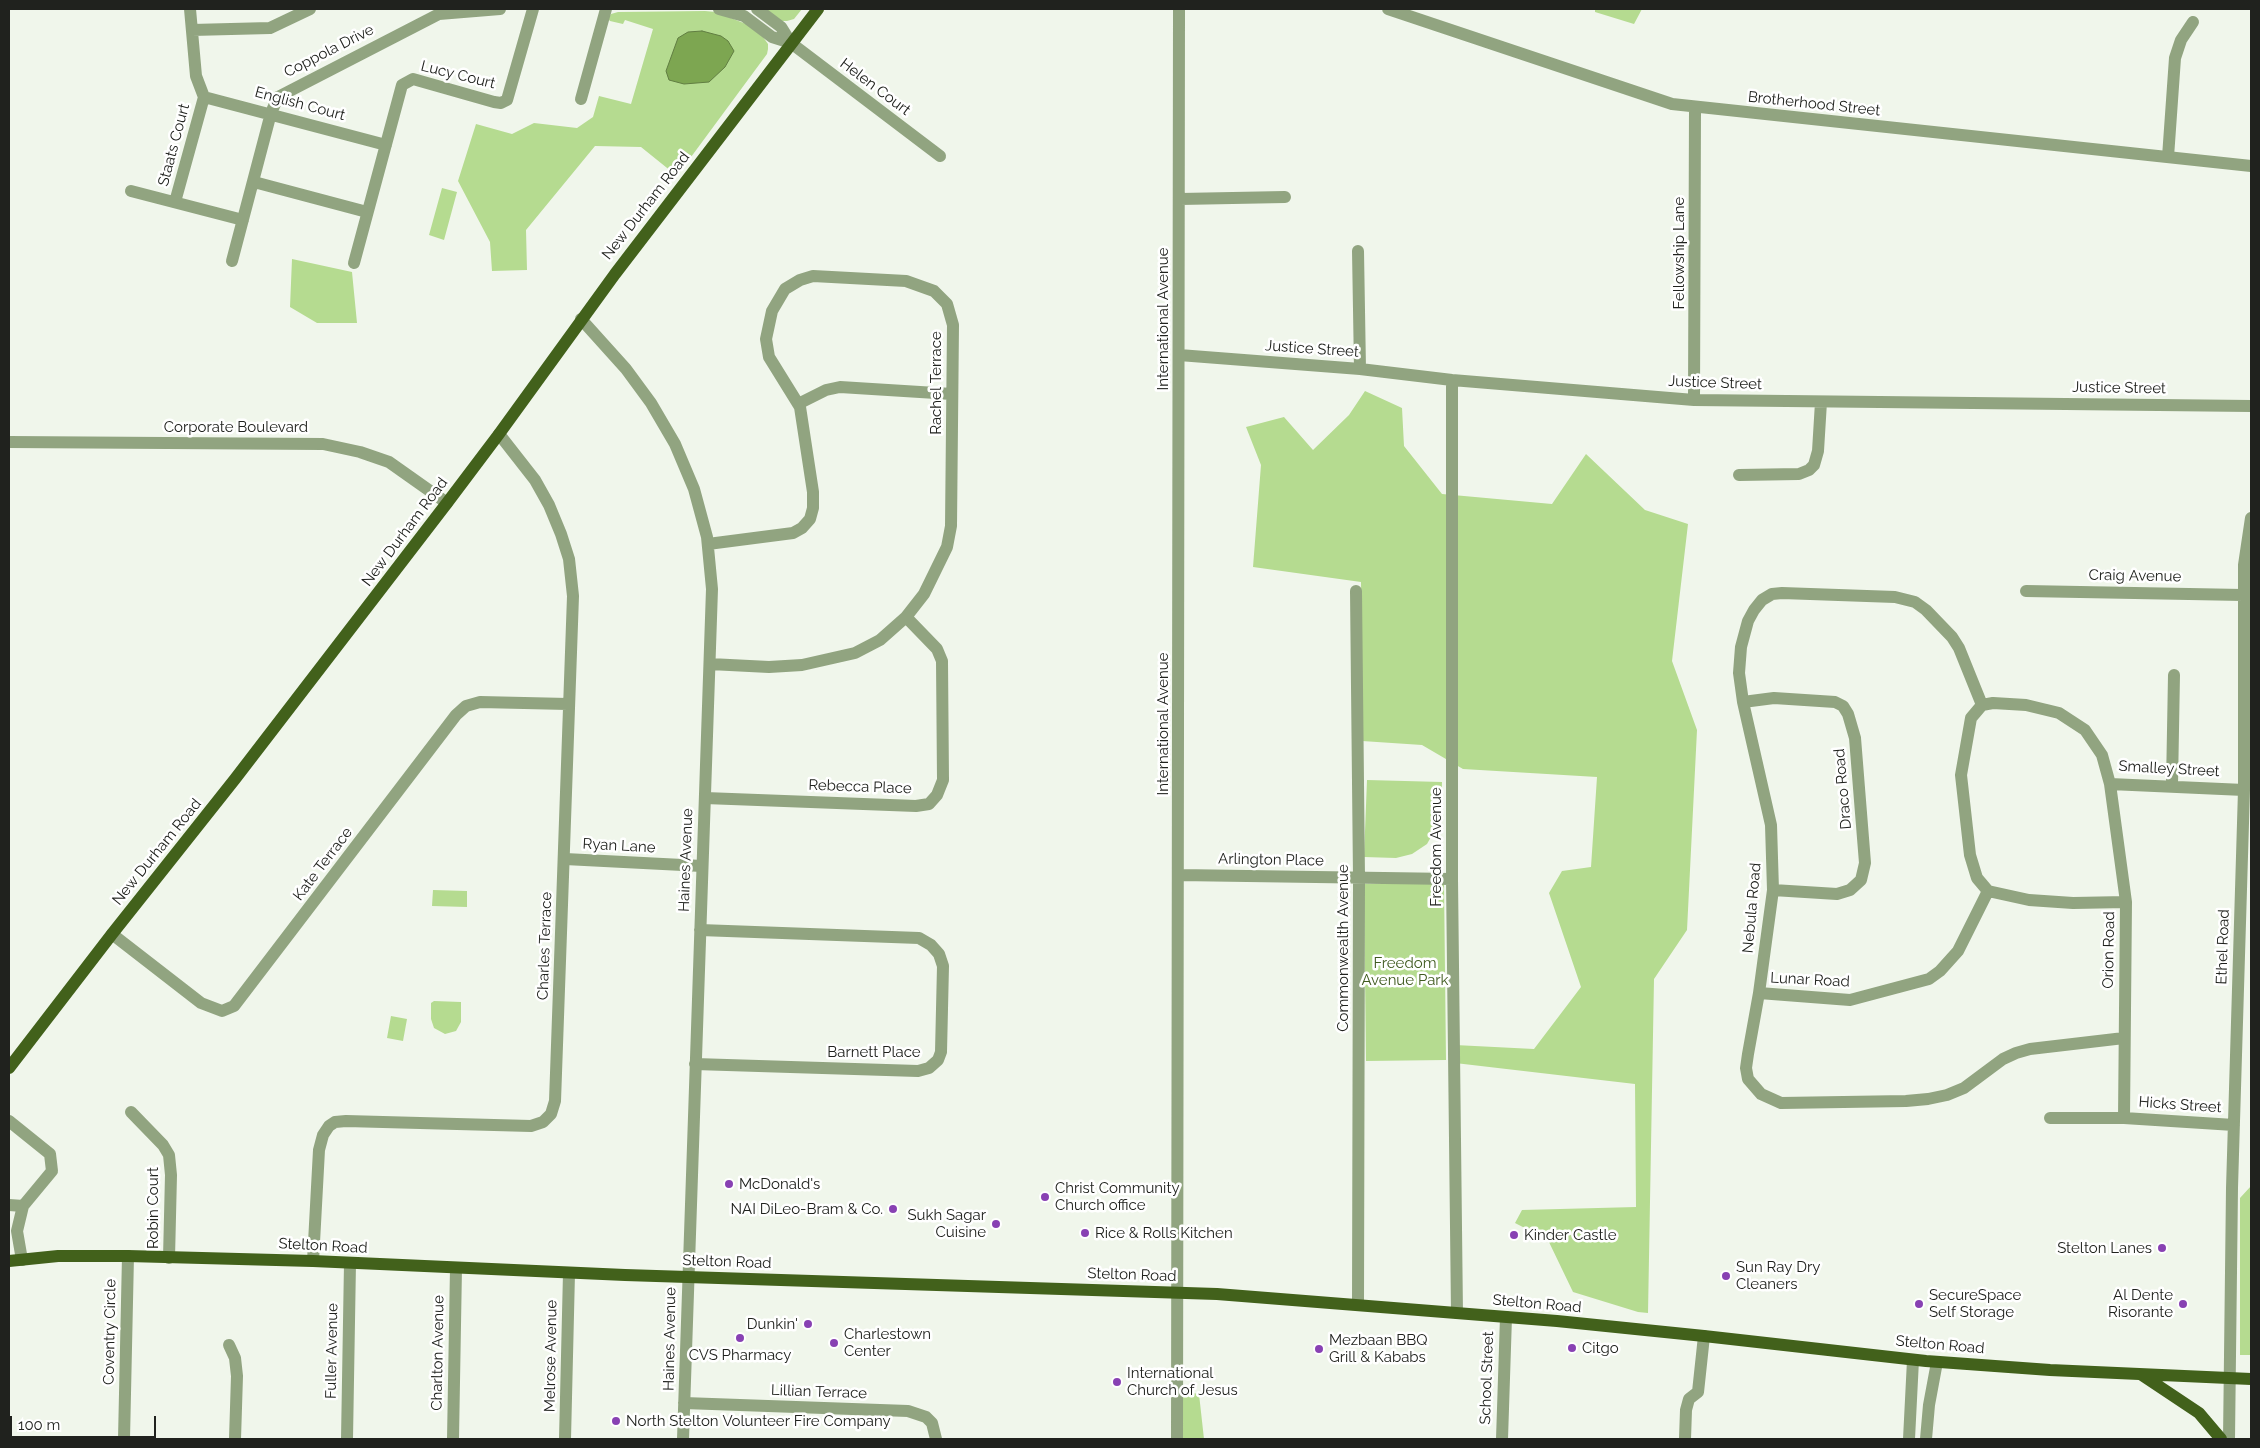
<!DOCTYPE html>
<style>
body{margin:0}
#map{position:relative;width:2260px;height:1448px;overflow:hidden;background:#f0f6eb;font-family:Raleway,sans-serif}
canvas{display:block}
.frame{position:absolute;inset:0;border:10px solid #20221e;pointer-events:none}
.scale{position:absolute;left:10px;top:1416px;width:146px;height:22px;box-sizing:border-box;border:2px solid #20221e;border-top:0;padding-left:6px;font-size:15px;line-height:18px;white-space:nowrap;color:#20221e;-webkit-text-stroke:4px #fff;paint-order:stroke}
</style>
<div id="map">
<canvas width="2260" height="1448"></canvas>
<div class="frame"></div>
<div class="scale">100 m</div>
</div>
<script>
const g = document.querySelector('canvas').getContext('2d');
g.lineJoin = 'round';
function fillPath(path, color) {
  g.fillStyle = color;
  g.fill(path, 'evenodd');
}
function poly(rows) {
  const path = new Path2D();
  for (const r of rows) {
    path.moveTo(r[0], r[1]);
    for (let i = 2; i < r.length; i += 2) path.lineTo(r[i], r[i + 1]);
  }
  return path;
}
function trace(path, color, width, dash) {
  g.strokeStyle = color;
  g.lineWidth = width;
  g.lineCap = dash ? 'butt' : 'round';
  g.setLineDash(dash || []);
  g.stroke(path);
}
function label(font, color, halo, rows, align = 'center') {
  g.font = font + ' Raleway,sans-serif';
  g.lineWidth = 5;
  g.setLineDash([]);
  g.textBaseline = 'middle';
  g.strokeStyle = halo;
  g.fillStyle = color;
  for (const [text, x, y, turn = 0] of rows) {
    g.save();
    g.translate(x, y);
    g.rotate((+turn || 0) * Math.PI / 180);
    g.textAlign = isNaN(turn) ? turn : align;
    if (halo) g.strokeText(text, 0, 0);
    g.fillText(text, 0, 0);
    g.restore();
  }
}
fillPath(poly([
 [764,9,802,9,794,19,787,21,782,21],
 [1595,9,1642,9,1634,24,1595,12],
 [705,11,716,12,746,24,763,37,768,44,768,49,767,54,677,176,641,147,595,146,526,230,527,270,492,271,490,242,458,181,476,124,512,134,534,123,577,128,593,117,599,96,631,104,653,29,625,20,623,24,610,21,608,19,611,14,618,12],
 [442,188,457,192,444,240,429,235],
 [292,259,352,272,357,323,317,323,290,307],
 [1365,391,1402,408,1404,446,1442,494,1552,504,1586,454,1645,510,1688,524,1672,661,1697,730,1687,930,1654,979,1648,1313,1638,1312,1573,1292,1548,1240,1515,1223,1522,1210,1636,1207,1635,1084,1455,1063,1455,1045,1534,1049,1581,987,1549,893,1562,871,1591,867,1597,777,1463,769,1422,745,1362,741,1361,582,1253,567,1261,465,1246,427,1284,417,1313,450,1349,415],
 [1367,780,1442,782,1441,808,1436,828,1427,844,1412,854,1396,858,1364,857],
 [1444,883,1446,1060,1366,1061,1364,884],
 [433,890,467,891,467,907,432,906],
 [434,1001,461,1002,461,1022,456,1031,445,1034,434,1028,431,1019,431,1003],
 [391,1016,407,1019,403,1041,387,1038],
 [2251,1186,2251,1355,2240,1355,2240,1198],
 [1175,1390,1199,1394,1204,1439,1178,1439]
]), '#b5db90');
const water = poly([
 [702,31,721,36,728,41,734,51,725,67,709,82,684,84,669,80,666,71,678,38,688,32,702,31]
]);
fillPath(water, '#7da651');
trace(water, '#617e42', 1);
trace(poly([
 [190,9,196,76,204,97],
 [719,9,744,16,772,37,791,43,940,156],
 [757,9,781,27,791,43],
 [1388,9,1672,104,2251,166],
 [192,30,270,28,310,9],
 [204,97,386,145],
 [581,99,606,9],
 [2168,157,2175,58,2181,40,2193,22],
 [254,182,367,212],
 [131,191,243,220],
 [1180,199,1285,197],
 [175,202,204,97],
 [1358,251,1360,369],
 [232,261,271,113,278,97,439,14,500,9],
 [354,263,402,85,413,79,494,102,501,103,507,100,533,9],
 [581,319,626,369,651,403,675,444,694,489,707,537,712,589,683,1439],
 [1179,355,1360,369,1452,380,1694,400,2251,406],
 [1452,380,1452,879,1457,1313],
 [1694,400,1695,107],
 [798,404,826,390,840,387,952,394],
 [9,442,323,444,360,452,389,462,447,503],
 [1739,475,1799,474,1809,470,1814,465,1818,451,1821,402],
 [708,544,793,533,802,528,810,519,813,508,813,492,800,407,769,357,766,339,772,311,785,289,800,280,813,276,906,281,934,291,947,304,953,325,951,526,947,547,924,594,906,617,880,640,855,653,802,665,769,667,710,664],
 [1356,591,1359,878,1358,1305],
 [2026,591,2243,595],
 [1743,702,1774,698,1835,702,1843,706,1848,714,1855,738,1865,863,1861,880,1850,890,1837,894,1773,890],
 [1982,705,1959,648,1952,637,1926,610,1915,602,1895,597,1782,593,1772,594,1762,600,1754,610,1748,621,1741,647,1739,673,1743,702,1771,825,1773,890,1759,993,1748,1054,1746,1068,1748,1079,1761,1094,1781,1103,1906,1101,1928,1099,1947,1095,1964,1088,2003,1059,2016,1053,2030,1049,2124,1038],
 [1982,705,1993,703,2026,705,2059,713,2085,730,2102,755,2110,784,2126,902,2124,1118],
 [1982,705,1971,718,1961,775,1970,855,1977,878,1988,891,2029,900,2073,903,2126,902],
 [2110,784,2244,790],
 [2172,785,2174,675],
 [705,798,916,806,929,804,937,795,943,780,942,661,937,649,906,617],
 [565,859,702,866],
 [1179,875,1452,879],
 [112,934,201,1003,222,1011,234,1006,456,715,466,706,480,702,568,704],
 [1759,993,1850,1000,1929,979,1940,971,1958,951,1988,891],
 [695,1064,918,1071,929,1068,938,1060,941,1052,943,966,939,954,931,945,919,938,700,930],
 [131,1112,163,1145,169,1155,171,1175,169,1258],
 [2050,1118,2124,1118,2234,1125],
 [9,1121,50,1154,52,1171,23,1206,17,1231,22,1260],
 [9,1205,23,1206],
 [313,1261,319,1150,323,1135,329,1126,335,1122,346,1121,531,1126,543,1122,551,1114,555,1101,573,596,569,559,561,534,549,505,535,480,499,434],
 [229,1345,235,1358,237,1376,235,1439],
 [684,1403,908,1411,926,1417,932,1423,936,1439],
 [124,1439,128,1256],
 [347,1439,350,1263],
 [453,1439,456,1268],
 [565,1439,569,1273],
 [1177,1439,1179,9],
 [1502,1439,1506,1317],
 [1685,1439,1686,1410,1689,1399,1698,1392,1704,1336],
 [1909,1439,1913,1360],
 [1926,1439,1929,1405,1937,1362],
 [2229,1439,2232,1188,2244,790,2244,565,2251,518]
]), '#91a480', 12);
trace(poly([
 [9,1068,112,934,235,779,447,503,499,434,615,274,818,9],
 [9,1261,58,1256,128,1256,313,1261,625,1275,1217,1294,1557,1321,1704,1336,1926,1361,2050,1370,2251,1379],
 [2142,1375,2199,1413,2221,1439]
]), '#42611b', 12);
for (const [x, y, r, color] of [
 [729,1184,5,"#8841b3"],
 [1045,1197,5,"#8841b3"],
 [893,1209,5,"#8841b3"],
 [996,1224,5,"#8841b3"],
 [1085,1233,5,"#8841b3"],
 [1514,1235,5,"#8841b3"],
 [2162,1248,5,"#8841b3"],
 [1726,1276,5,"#8841b3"],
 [1919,1304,5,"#8841b3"],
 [2183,1304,5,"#8841b3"],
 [808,1324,5,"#8841b3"],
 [740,1338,5,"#8841b3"],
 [834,1343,5,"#8841b3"],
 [1572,1348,5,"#8841b3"],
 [1319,1349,5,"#8841b3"],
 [1117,1382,5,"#8841b3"],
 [616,1421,5,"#8841b3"]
]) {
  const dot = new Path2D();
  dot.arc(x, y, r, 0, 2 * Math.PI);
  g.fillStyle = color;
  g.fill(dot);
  trace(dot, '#fff', 2);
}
label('15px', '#20221e', '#fff', [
 ["Coppola Drive",329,51,-27],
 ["Lucy Court",458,75,14],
 ["Helen Court",875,87,37],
 ["English Court",300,104,15],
 ["Brotherhood Street",1814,104,6],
 ["Staats Court",174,145,-75],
 ["New Durham Road",646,206,-52],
 ["Fellowship Lane",1679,253,-90],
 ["International Avenue",1163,319,-90],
 ["Justice Street",1312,349,4],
 ["Rachel Terrace",936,383,-90],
 ["Justice Street",1715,383,2],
 ["Justice Street",2119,388,1],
 ["Corporate Boulevard",236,427],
 ["New Durham Road",405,532,-53],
 ["Craig Avenue",2135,576,1],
 ["International Avenue",1163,724,-90],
 ["Smalley Street",2169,769,3],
 ["Rebecca Place",860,787,2],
 ["Draco Road",1843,789,-95],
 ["Ryan Lane",619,846,3],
 ["Freedom Avenue",1436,847,-90],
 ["New Durham Road",157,852,-51],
 ["Haines Avenue",686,860,-88],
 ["Arlington Place",1271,860,1],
 ["Kate Terrace",323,864,-53],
 ["Nebula Road",1752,908,-85],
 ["Charles Terrace",545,946,-88],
 ["Ethel Road",2223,947,-88],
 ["Commonwealth Avenue",1343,948,-90],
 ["Orion Road",2109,950,-89],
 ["Lunar Road",1810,980,3],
 ["Barnett Place",874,1052],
 ["Hicks Street",2180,1105,4],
 ["Robin Court",153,1208,-90],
 ["Stelton Road",323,1246,3],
 ["Stelton Road",727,1262,2],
 ["Stelton Road",1132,1275,2],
 ["Stelton Road",1537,1304,5],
 ["Coventry Circle",110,1332,-89],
 ["Haines Avenue",670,1339,-89],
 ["Stelton Road",1940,1345,5],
 ["Fuller Avenue",332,1351,-89],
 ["Charlton Avenue",438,1353,-89],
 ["Melrose Avenue",551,1356,-89],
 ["School Street",1487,1378,-88],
 ["Lillian Terrace",819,1392,2]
]);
label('15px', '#405b20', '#fff', [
 ["Freedom",1405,963],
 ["Avenue Park",1405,980]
]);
label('15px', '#20221e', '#fff', [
 ["McDonald's",739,1184],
 ["Christ Community",1055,1188],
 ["Church office",1055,1205],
 ["NAI DiLeo-Bram & Co.",883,1209,"right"],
 ["Sukh Sagar",986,1215,"right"],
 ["Cuisine",986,1232,"right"],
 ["Rice & Rolls Kitchen",1095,1233],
 ["Kinder Castle",1524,1235],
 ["Stelton Lanes",2152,1248,"right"],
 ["Sun Ray Dry",1736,1267],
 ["Cleaners",1736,1284],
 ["SecureSpace",1929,1295],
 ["Self Storage",1929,1312],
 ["Al Dente",2173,1295,"right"],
 ["Risorante",2173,1312,"right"],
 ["Dunkin'",798,1324,"right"],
 ["Charlestown",844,1334],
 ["Center",844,1351],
 ["Mezbaan BBQ",1329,1340],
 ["Grill & Kababs",1329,1357],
 ["Citgo",1582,1348],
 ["CVS Pharmacy",740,1355,"center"],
 ["International",1127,1373],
 ["Church of Jesus",1127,1390],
 ["North Stelton Volunteer Fire Company",626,1421]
], 'left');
</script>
